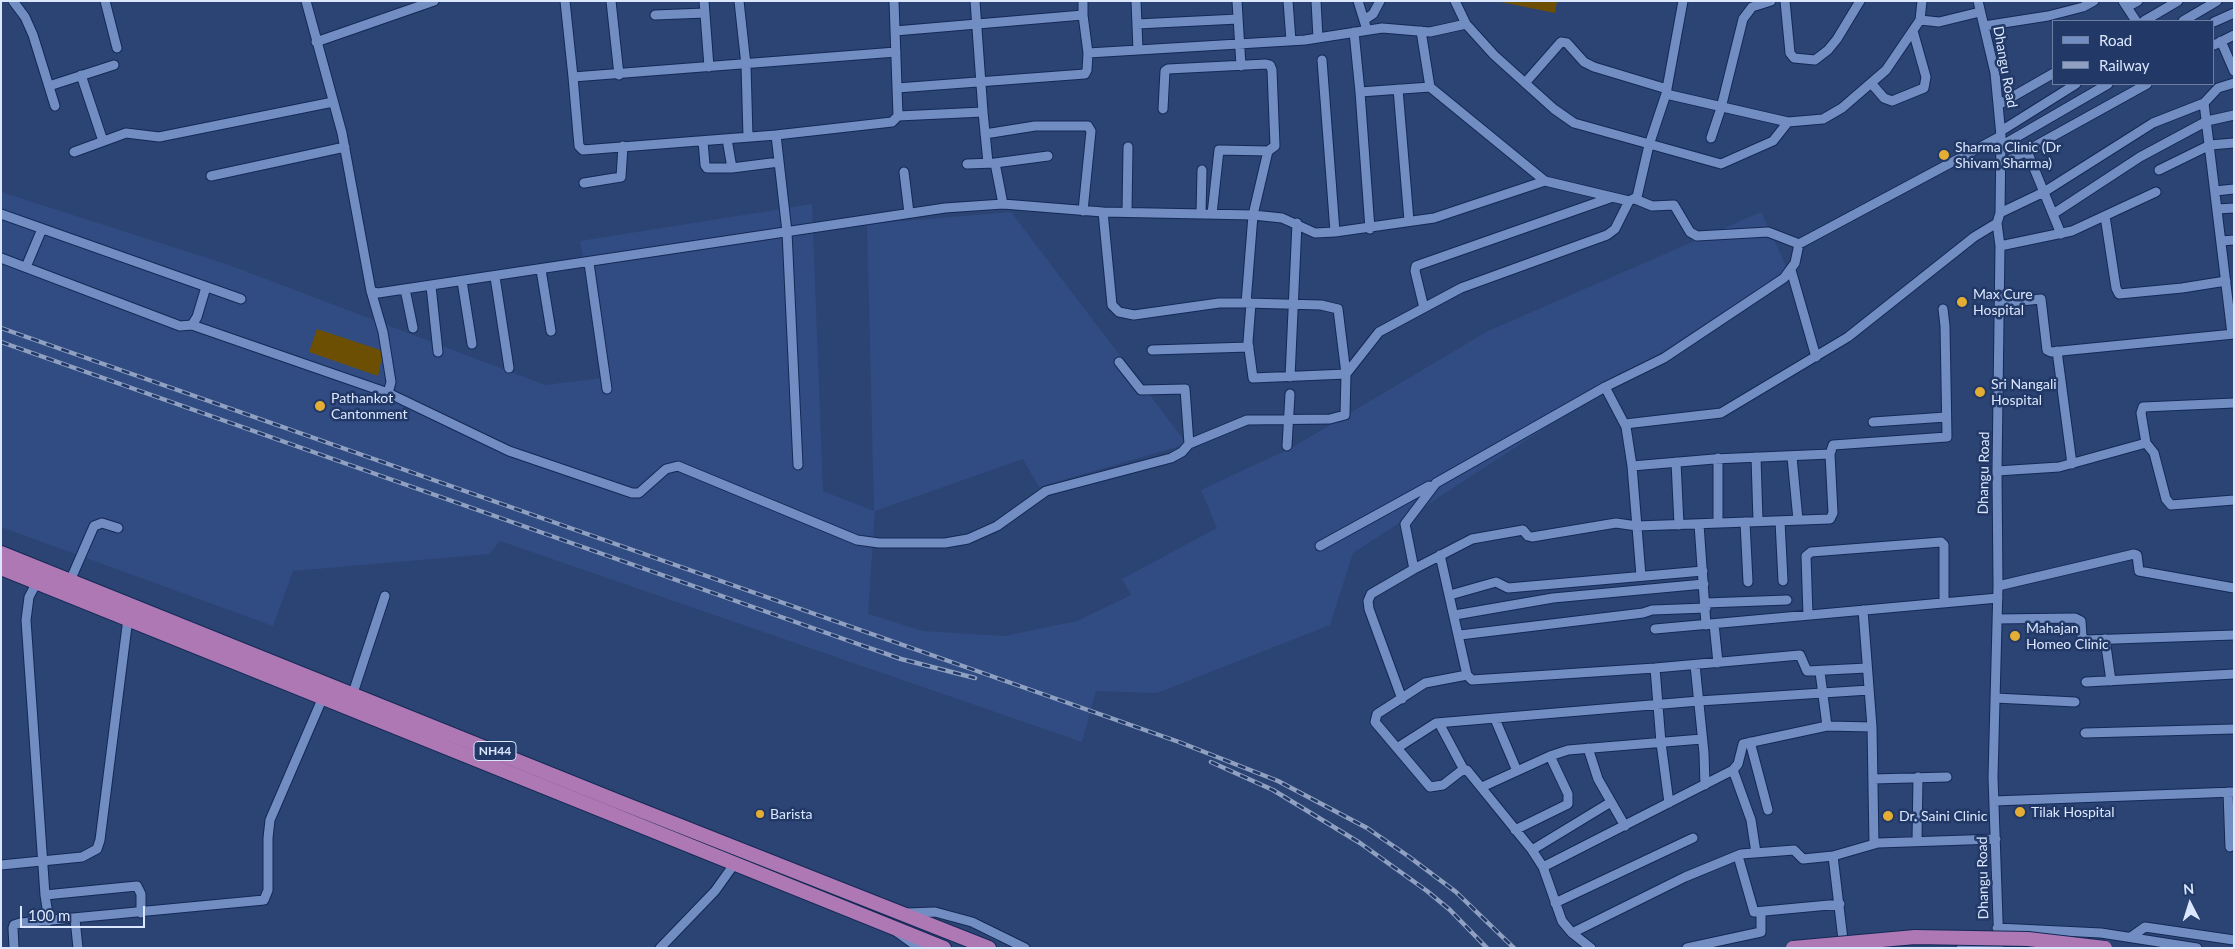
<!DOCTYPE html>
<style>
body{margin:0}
#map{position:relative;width:2235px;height:949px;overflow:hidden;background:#2c4473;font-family:Lato,sans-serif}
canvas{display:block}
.frame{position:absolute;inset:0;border:2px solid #dbe7fe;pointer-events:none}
.legend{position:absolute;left:2052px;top:20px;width:162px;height:65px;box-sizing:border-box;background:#223967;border:1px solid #6c7fa3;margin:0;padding:6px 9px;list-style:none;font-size:15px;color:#dbe7fe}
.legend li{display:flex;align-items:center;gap:10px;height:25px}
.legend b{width:25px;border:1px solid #6c7fa3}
.north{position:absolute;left:2165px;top:879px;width:50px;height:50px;-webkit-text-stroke:4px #223967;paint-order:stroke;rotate:355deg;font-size:14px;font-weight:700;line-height:20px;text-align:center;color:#dbe7fe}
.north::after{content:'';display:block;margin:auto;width:18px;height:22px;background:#dbe7fe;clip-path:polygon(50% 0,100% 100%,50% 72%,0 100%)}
.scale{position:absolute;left:20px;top:906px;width:125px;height:22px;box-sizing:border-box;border:2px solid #dbe7fe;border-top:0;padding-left:6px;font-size:15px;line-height:18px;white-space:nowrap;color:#dbe7fe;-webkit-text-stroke:4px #223967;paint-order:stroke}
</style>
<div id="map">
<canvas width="2235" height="949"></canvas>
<div class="frame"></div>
<ul class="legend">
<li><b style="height:6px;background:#728dc2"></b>Road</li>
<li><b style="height:6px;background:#8fa0c1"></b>Railway</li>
</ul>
<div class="north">N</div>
<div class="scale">100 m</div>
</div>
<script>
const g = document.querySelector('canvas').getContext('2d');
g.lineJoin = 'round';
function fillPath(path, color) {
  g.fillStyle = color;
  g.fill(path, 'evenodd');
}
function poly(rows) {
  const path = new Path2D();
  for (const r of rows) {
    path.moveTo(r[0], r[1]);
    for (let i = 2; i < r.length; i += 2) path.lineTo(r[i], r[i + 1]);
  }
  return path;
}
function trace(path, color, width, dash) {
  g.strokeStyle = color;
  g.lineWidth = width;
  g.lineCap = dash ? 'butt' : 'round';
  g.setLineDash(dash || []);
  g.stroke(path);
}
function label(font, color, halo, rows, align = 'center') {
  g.font = font + ' Lato,sans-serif';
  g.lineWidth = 5;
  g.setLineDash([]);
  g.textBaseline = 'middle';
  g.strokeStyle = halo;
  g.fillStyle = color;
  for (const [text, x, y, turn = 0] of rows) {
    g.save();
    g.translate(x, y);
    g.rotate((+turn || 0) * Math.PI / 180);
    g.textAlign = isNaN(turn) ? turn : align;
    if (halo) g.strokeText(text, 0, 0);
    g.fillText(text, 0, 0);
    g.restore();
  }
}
fillPath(poly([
 [1,192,229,265,545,385,603,378,580,241,812,204,823,491,874,511,867,224,1011,212,1187,444,1039,487,1023,459,875,511,868,614,923,631,1004,636,1077,621,1131,595,1122,579,1217,528,1201,490,1293,447,1486,332,1761,212,1788,270,1353,553,1330,625,1157,693,1096,691,1082,742,500,541,489,554,293,571,273,626,1,527]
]), '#314c82');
fillPath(poly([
 [1496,1,1557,1,1555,13],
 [317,329,383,351,378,376,309,352]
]), '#6d4f04');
const minor = poly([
 [13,1,25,17,33,35,55,106],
 [105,1,117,48],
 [306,1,342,133,371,291,378,293,945,208,1003,204,1103,212,1253,215,1282,218,1315,233,1335,232,1434,218,1545,181],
 [565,1,573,77,896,52],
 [611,1,619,75],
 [704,1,709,67],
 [739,1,746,65,748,137],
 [1136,1,1138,50],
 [1237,1,1241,66],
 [1288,1,1291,41],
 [1316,1,1318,38],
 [1358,1,1367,30],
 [1785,1,1790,53,1794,58,1815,60,1828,50,1837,39,1860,1],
 [1978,1,1995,73,2001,136,2000,213,1997,223,2000,246,1997,471,1998,586,1993,777,1999,948],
 [2123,1,2136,21],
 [2127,7,2138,1],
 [655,15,705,13],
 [1083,15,1088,53],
 [1364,20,1373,14,1380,1],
 [1920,20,1939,22,1980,12],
 [2144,21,2178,1],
 [2183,21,2217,1],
 [2214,22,2234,13],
 [1137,24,1238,19],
 [1466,24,1494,55,1554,109,1574,123,1721,164,1773,141,1788,122],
 [1984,26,2048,16,2083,7,2094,1],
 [895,31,1083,15,1083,1],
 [1421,31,1430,87,1545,181,1629,201,1637,197,1649,145,1666,94,1683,1],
 [1354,32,1360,92,1370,229],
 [2221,41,2234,71],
 [316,42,434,1],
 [2214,45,2234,35],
 [1322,60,1335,232],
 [81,75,103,141],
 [573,77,579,146,583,150,776,135,892,122,898,116,894,1],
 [1525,83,1561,42,1567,43,1584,62,1594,67,1667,89],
 [1871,83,1884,98,1892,101,1924,88,1926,77,1913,31],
 [49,86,114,65],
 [897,88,1085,74,1087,70,1088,53,1305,40,1382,28,1430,32,1466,24,1455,1],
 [1398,89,1409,221],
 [1360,92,1430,87],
 [1666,94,1788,122,1823,119,1842,108,1886,70,1920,20,1922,1],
 [2204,103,2232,334],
 [1998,105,2054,73],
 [1163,109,1165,71,1168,69,1266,64,1270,65,1272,70,1275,146,1268,151,1253,215,1246,303],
 [983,112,988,163],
 [898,116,983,112,975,1],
 [2001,131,2076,84],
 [985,134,1035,126,1088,126,1091,131,1083,211],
 [776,135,787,232,798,465],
 [1711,138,1721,108,1743,19,1752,7,1771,1],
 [727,139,732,168],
 [703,141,705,165,707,168,732,168,779,162],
 [2001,146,2108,84],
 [2027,151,2061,234],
 [74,152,126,133,159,137,333,102],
 [995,163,1003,204],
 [967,164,995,163,1048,156],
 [1999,166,2147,84],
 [2159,170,2210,145,2234,143],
 [904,172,909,213],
 [211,176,345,147],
 [584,183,621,177,623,146],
 [2215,191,2234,189],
 [1635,199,1652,206,1674,205,1690,232,1697,236,1768,232,1799,244],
 [2217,209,2234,208],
 [1103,212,1112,305,1119,312,1134,315,1219,303,1246,303,1321,305,1338,309,1346,374,1345,415,1330,419,1247,420,1189,444],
 [1127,212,1128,147],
 [2000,213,2044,192,2153,123,2204,103,2218,88,2234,83],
 [1,214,241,299],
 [1201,214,1202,170],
 [1212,214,1219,150,1268,151],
 [2053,214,2140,157,2207,121,2234,115],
 [2105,216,2116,288,2119,294,2182,288,2226,281],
 [2221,241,2234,240],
 [2000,246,2072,231,2156,192],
 [1,258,180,326,192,325,197,317,206,287],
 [589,263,607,389],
 [26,267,42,229],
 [541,270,551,331],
 [1791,270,1816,357],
 [495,277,509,368],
 [462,281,472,344],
 [431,286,438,352],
 [405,289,413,328],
 [371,291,383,332,391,382,388,393],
 [1251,303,1248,342,1253,378,1346,374,1379,332,1461,288,1607,235,1615,229,1629,201],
 [2000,303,2041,299,2047,350,2051,352,2234,334],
 [1424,308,1415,271,1416,266,1610,198],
 [192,325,388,393,509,451,632,493,639,493,666,469,678,466,857,540,879,543,945,543,968,539,997,526,1046,491,1171,458,1182,452,1189,444,1185,389,1141,390,1119,362],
 [1152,350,1249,347],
 [2057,351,2072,464],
 [1290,377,1297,223],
 [1605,387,1626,427,1632,466],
 [1873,422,1946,417],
 [1625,424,1721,413,1848,337,1974,237,1997,223],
 [2146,443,2141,413,2143,407,2234,403],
 [1287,446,1290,394],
 [1756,457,1758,521],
 [1792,457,1798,520],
 [1718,458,1718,523],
 [1676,462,1679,525],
 [1997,471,2059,467,2146,443,2154,453,2166,499,2171,505,2234,500],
 [1780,521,1783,581],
 [1745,522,1748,582],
 [1699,524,1706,625],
 [1320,546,1429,486],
 [1440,555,1467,675,1472,680,1655,668,1800,655,1807,671,1867,668],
 [1414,569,1405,524,1436,483,1605,387,1664,358,1784,278,1795,263,1799,244,2001,136],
 [1641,576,1632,466,1714,459,1830,454,1833,445,1947,437,1945,326,1943,309],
 [70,581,94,526,102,523,118,528],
 [37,582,29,597,26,620,45,895,49,921],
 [1998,586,2134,554,2137,555,2139,571,2234,588],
 [1450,595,1496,582,1508,588,1703,571],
 [1706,603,1787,600],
 [1863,610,1872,727,1874,844],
 [1455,615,1553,598,1704,584],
 [1808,615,1806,556,1811,552,1941,542,1944,545,1944,603],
 [1997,619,2075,618,2081,621,2082,637,2086,640,2234,635],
 [1714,624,1718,663],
 [1655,629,1998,598],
 [1460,635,1643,613,1652,610,1706,608],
 [2105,639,2111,681],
 [1695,665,1704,753,1705,785],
 [1655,668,1661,743,1669,803],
 [1820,672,1827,726],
 [1467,675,1425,683,1377,714,1375,722,1430,787,1443,785,1461,771,1467,770,1532,850,1543,867,1562,921,1572,933,1591,948],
 [2086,682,2234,674],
 [353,693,385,596],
 [1995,698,2075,702],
 [1402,699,1369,609,1368,601,1371,594,1414,569,1472,539,1523,530,1528,536,1532,537,1616,523,1637,526,1830,519,1833,513,1830,454],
 [1495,719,1517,771],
 [1439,723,1464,770],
 [2085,733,2234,729],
 [1750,742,1768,810],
 [1397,748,1436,723,1699,701,1869,690],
 [1588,748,1598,779,1625,826],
 [1733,770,1751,820,1756,853],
 [1873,779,1947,777],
 [1482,787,1550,756,1568,750,1702,739],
 [2228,792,2230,847],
 [1994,801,2234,792],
 [1515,830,1568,804,1568,794,1550,756],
 [1917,841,1918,777],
 [1532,850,1611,802],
 [1738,856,1754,912,1840,904],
 [1833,856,1844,948],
 [1,865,82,857,97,849,100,840,128,618],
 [1543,867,1733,770,1738,764,1743,744,1827,726,1872,727],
 [45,895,137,886,141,894,141,913],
 [1555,903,1693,838],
 [907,913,935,912,972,922,1025,948],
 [75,919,78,948],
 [1997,928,2101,933,2197,948],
 [897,932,919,948],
 [1572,933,1685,877,1741,854,1794,850,1803,859,1833,856,1878,843,1996,839],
 [2131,937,2145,927,2234,940],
 [14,948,13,928,14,925,20,923,264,900,268,890,268,838,270,820,323,697],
 [660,948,715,891,735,863],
 [1687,948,1761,932,1761,912],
 [1961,948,1999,947]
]);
const highway = poly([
 [1,553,617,801,989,948],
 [1,568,944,948]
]);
trace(minor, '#142956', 11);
trace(highway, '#142956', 16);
trace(minor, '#728dc2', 9);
trace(highway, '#ad78b3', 14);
const rail = poly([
 [1,328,1179,742,1278,781,1367,828,1408,856,1456,892,1514,948],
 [1,342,855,643,901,659,975,678],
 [1211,762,1273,790,1360,843,1427,891,1450,910,1487,948]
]);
trace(rail, '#8fa0c1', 4.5);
trace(rail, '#223967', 2.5, [8]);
const highwayBridge = poly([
 [1793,948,1915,937,2028,939,2105,948]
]);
trace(highwayBridge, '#142956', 16, []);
trace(highwayBridge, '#ad78b3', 14);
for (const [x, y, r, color] of [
 [1944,155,6,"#e4ae35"],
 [1962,302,6,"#e4ae35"],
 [1980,392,6,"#e4ae35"],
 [320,406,6,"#e4ae35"],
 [2015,636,6,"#e4ae35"],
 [2020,812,6,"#e4ae35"],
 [760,814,5,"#e4ae35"],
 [1888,816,6,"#e4ae35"]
]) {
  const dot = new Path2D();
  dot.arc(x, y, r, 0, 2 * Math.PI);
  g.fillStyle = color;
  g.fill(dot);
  trace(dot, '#223967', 2);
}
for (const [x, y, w] of [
 [495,751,42]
]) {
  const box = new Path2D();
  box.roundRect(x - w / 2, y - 9.5, w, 19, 4);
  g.fillStyle = '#223967';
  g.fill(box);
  trace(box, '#dbe7fe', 1);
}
label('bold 12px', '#dbe7fe', null, [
 ["NH44",495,751]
]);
label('14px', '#dbe7fe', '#223967', [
 ["Dhangu Road",2005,67,80],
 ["Dhangu Road",1984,473,-89],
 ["Dhangu Road",1983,878,-91]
]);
label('14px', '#dbe7fe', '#223967', [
 ["Sharma Clinic (Dr",1955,147],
 ["Shivam Sharma)",1955,163],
 ["Max Cure",1973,294],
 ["Hospital",1973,310],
 ["Sri Nangali",1991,384],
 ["Hospital",1991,400],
 ["Pathankot",331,398],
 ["Cantonment",331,414],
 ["Mahajan",2026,628],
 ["Homeo Clinic",2026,644],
 ["Tilak Hospital",2031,812],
 ["Barista",770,814],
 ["Dr. Saini Clinic",1899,816]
], 'left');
</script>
